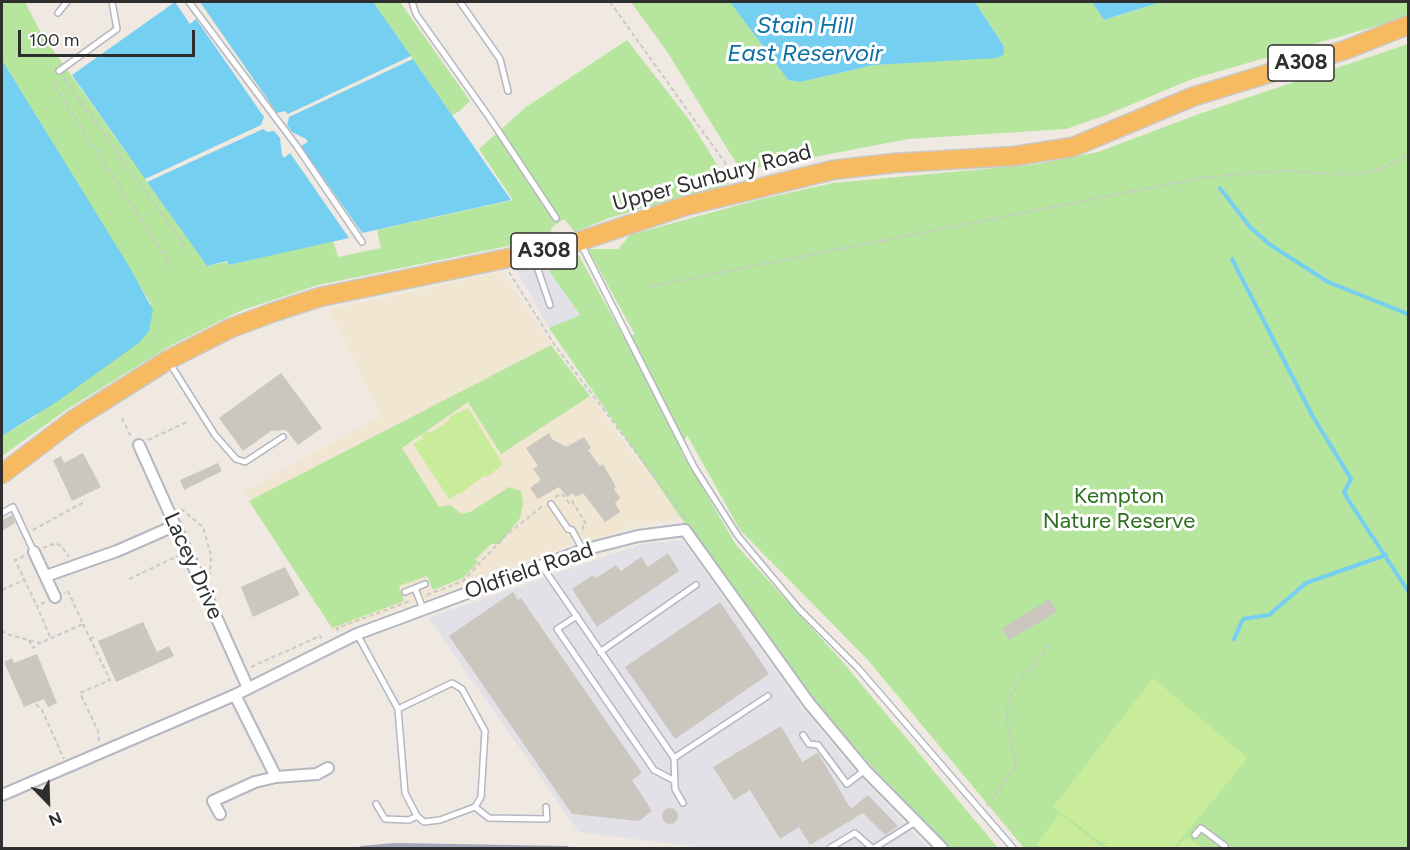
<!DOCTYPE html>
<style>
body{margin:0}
#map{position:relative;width:1410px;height:850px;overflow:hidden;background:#efe9e1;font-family:Figtree,sans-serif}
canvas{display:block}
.frame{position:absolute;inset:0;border:3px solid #2e2e2e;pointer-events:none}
.north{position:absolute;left:18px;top:772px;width:60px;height:60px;-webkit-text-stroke:4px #fff;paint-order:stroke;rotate:157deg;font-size:16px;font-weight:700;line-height:24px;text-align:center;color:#2e2e2e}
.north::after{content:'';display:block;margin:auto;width:21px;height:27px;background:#2e2e2e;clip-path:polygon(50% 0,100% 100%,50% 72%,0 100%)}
.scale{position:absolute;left:18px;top:30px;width:177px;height:27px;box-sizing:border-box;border:3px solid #2e2e2e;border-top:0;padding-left:8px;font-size:18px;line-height:21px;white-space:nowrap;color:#2e2e2e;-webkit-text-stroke:4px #fff;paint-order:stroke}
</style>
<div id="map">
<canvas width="1410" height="850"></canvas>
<div class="frame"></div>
<div class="north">N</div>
<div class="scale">100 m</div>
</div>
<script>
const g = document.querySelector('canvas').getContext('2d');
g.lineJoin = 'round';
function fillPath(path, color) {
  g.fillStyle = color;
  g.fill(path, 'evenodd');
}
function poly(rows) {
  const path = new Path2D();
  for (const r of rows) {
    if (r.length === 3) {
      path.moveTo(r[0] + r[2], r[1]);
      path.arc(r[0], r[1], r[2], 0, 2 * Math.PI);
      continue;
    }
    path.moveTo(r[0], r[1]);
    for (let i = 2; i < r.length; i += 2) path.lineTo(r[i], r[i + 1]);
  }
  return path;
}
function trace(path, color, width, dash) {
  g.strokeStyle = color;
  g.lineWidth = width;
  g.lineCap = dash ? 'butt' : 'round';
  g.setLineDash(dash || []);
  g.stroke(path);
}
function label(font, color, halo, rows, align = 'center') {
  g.font = font + ' Figtree,sans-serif';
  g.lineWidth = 6;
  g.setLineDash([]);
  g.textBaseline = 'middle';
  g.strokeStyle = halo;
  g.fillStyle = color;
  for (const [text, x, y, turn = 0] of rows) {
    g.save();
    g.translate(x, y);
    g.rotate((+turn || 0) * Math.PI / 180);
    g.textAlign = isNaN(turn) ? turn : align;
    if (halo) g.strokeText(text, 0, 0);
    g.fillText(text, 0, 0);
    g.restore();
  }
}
fillPath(poly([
 [543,262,580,315,549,328,516,269],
 [682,540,804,710,851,767,928,848,706,848,579,832,428,618,642,544]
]), '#e3e1e8');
fillPath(poly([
 [502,272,552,345,681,518,630,527,593,540,591,536,584,539,580,535,571,539,572,545,334,632,243,492,381,416,329,310]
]), '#f0e6d1');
fillPath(poly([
 [2,2,25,2,41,33,207,266,228,262,229,265,333,241,338,257,381,248,377,230,513,200,479,149,526,107,627,40,690,121,729,184,609,218,575,232,564,219,551,228,552,237,318,285,240,311,170,346,66,410,2,456,2,436,36,416,151,304,2,60],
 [373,2,400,2,470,101,458,112,452,115],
 [631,2,730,2,788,80,800,82,874,65,997,57,1003,54,1003,45,975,2,1092,2,1105,20,1161,2,1408,2,1408,17,1192,79,1104,116,1066,129,908,139,741,171,666,50],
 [1408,44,1408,848,1024,848,867,659,740,530,687,435,681,451,736,545,841,660,998,848,950,848,846,739,751,619,549,328,580,315,543,262,578,254,623,336,635,335,588,249,618,249,630,235,757,200,833,183,1038,164,1098,152,1199,114],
 [551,345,590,396,501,454,468,402,402,448,439,507,450,505,461,514,470,512,509,487,521,491,523,504,520,518,500,544,491,544,475,560,478,562,463,578,433,590,427,576,399,586,404,601,332,628,249,501]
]), '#b6e59e');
fillPath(poly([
 [468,408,503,464,487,477,485,475,460,494,459,493,449,499,413,444,423,438,421,435,429,431,430,433,450,420,449,417],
 [1153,678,1248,758,1174,848,1109,848,1053,807],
 [1060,814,1103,848,1042,848,1036,844],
 [1186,837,1201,846,1200,848,1177,848]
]), '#c9ec9a');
fillPath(poly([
 [175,2,190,24,196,19,264,117,261,125,145,179,72,75],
 [200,2,373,2,411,56,288,114,284,111,277,113],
 [730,2,975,2,1003,45,1004,54,997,58,874,65,800,82,788,80],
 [1092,2,1161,2,1104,20],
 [413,59,511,200,362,233,301,146,308,142,306,139,292,132,287,125,289,117],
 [2,60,130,268,153,310,149,331,140,342,58,401,2,436],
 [263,129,267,132,274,131,280,138,282,155,284,158,290,153,349,238,229,265,227,261,207,266,147,182]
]), '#75cff0');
trace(poly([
 [1220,188,1250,227,1269,244,1328,282,1408,314],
 [1232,259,1312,415,1351,479,1344,492,1347,498,1408,591],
 [1234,639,1243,619,1269,615,1306,583,1386,555]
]), '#75cff0', 4);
fillPath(poly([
 [281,373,322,428,298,445,286,430,271,431,243,451,219,418],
 [549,433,552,439,566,447,584,437,591,448,588,450,600,466,603,464,616,487,614,489,620,498,615,503,620,512,605,522,583,493,576,497,573,493,567,497,559,487,538,499,530,488,541,480,533,469,538,466,526,448],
 [83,453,101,487,72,501,53,460,61,456,64,463],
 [218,463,222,471,184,490,180,480],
 [12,515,15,523,2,531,2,520],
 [668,553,679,571,597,627,572,589,593,575,596,578,616,565,621,571,641,557,648,567],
 [285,567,300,595,253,617,241,587],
 [513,592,518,600,521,598,642,773,632,780,652,811,639,821,572,814,449,636],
 [1050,599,1057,612,1009,640,1002,628],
 [720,602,769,674,675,739,625,667],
 [143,622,157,652,169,646,174,656,116,682,98,641],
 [37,654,57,703,48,707,44,699,24,707,4,662,12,658,14,663],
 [781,726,802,762,818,753,851,809,868,795,898,826,885,835,863,813,810,845,799,827,780,839,750,790,734,800,713,767],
 [670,816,8]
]), '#cbc7bf');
const service = poly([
 [189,2,296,145,362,242],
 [412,2,416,14,489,117,556,218],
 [460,2,500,59,508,91],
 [58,13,67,2],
 [59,71,117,29,112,2],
 [581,244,694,467,738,536,799,609,858,668,1013,848],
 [533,255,550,305],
 [169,362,215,435,236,459,245,462,283,437],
 [551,504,568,529,572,530,583,550],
 [2,513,13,507,34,552],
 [542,566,674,758,675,789,683,803],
 [405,592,415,588],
 [423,609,415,588,425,584],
 [577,616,557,629,654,770,675,781],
 [357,634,398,709,405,793,417,816,424,822,440,820,475,807,481,797,485,731,462,689,452,683,398,709],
 [600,652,696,585],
 [803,735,809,744,818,745,847,784,865,770],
 [674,758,768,696],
 [376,804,385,819,409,820,417,816],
 [475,807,489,818,547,819,546,807],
 [1195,835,1201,828,1225,846,1224,848],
 [830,848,855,833,872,848],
 [874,848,914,823]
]);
const minor = poly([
 [139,445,248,688],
 [34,552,55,597],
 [46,576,117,551,174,526],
 [235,695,276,777],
 [2,795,235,695,357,634,583,550,638,536,685,530,809,703,865,770,942,848],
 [220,814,213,801,255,782,276,777,317,774,328,768]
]);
const trunk = poly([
 [2,474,73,420,168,360,231,328,274,312,320,297,533,253,580,241,685,206,833,170,894,163,1015,156,1073,147,1192,97,1345,50,1408,25]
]);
trace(service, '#b4b7c1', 8);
trace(minor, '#b4b7c1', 14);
trace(trunk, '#c9c9c9', 21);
trace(poly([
 [610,2,736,178],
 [64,78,188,251],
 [57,79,55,87,172,267],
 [509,272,554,344,685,517,685,521],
 [652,286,1200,178,1286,170,1327,174,1362,174,1388,166,1408,155],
 [122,418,131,437],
 [148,440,189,421],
 [555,497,562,494,569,503,572,501,586,524,583,526,583,533],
 [181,509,203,527,211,555,210,575],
 [33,530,86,501],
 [43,548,56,543,62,547,69,557],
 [24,556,15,560,37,606],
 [129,579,178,556],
 [2,590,24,580],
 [427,595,463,581,505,536,544,505],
 [45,602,37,606,51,639],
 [83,624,110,680,80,693,98,731,99,742],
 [2,630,6,634,40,643,83,624,68,591,64,593],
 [338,631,337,628,410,601],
 [90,639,96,636],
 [29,640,33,648,40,643],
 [251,667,320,636,321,639],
 [36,704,42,710,64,759],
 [987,806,1016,765,1007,721,1008,701,1020,679,1045,652,1047,644]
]), '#c9c9c9', 2, [4.5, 3]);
trace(service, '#fff', 5);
trace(minor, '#fff', 10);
trace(trunk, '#f8ba60', 18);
trace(poly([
 [361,848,395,845,567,848]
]), '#a3a6b8', 4);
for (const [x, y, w] of [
 [1301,63,66],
 [544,251,66]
]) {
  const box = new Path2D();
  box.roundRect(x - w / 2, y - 18, w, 36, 4.5);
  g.fillStyle = '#fff';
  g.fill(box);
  trace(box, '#2e2e2e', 1.5);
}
label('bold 21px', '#2e2e2e', null, [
 ["A308",1301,63],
 ["A308",544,251]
]);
label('22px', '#2e2e2e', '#fff', [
 ["Upper Sunbury Road",712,178,-15],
 ["Lacey Drive",193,566,66],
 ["Oldfield Road",529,571,-19]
]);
label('22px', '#2c6e1b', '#fff', [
 ["Kempton",1119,497],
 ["Nature Reserve",1119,522]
]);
label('italic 24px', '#0d6fa3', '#fff', [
 ["Stain Hill",805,26],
 ["East Reservoir",805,54]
]);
</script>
